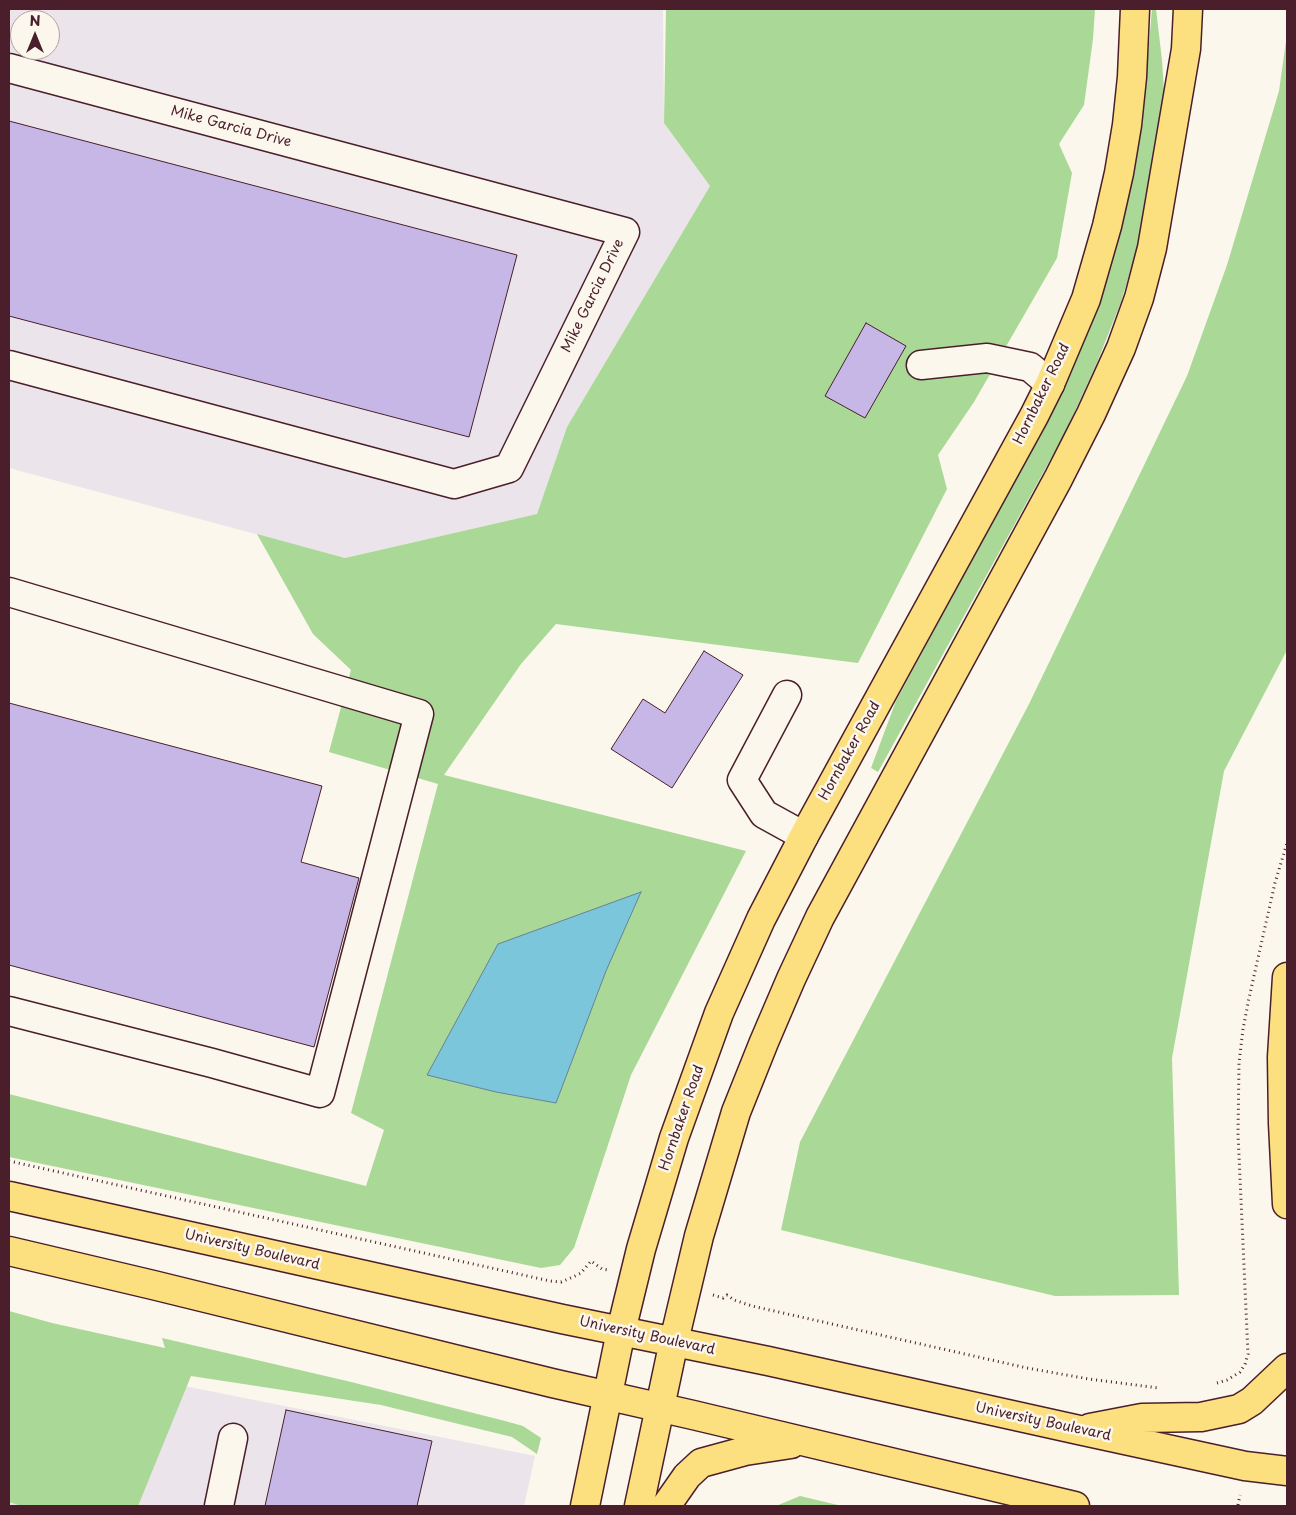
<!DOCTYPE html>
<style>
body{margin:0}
#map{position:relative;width:1296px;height:1515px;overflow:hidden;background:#fbf7ec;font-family:"Playpen Sans",sans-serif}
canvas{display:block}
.frame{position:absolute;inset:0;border:10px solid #4a1f2b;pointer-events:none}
.north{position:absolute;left:10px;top:10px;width:50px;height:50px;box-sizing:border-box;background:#fbf7ec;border:1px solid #b4a19f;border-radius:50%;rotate:0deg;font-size:14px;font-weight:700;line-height:20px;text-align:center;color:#4a1f2b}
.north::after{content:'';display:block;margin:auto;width:18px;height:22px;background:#4a1f2b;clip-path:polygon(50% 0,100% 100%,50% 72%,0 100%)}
</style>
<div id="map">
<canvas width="1296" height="1515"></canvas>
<div class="frame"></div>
<div class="north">N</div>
</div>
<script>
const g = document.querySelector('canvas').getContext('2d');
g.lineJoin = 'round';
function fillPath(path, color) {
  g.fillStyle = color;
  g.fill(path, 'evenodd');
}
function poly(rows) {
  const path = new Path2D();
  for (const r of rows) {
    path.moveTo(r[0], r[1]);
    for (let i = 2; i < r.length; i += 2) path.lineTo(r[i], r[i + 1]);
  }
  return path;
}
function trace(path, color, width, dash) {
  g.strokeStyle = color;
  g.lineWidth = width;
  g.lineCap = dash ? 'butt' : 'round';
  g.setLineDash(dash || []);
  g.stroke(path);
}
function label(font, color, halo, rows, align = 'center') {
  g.font = font + ' "Playpen Sans",sans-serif';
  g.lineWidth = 5;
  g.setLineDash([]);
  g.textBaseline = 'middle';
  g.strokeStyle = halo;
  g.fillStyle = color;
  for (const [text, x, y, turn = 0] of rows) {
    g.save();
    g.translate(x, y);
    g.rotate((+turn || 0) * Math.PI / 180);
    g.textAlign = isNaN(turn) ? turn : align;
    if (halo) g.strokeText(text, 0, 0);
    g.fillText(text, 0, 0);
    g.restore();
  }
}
fillPath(poly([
 [9,9,663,9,664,123,710,186,567,427,537,514,345,558,9,468],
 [20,20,50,20,50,50,20,50],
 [9,1351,535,1456,524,1506,9,1506]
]), '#ebe4ea');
fillPath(poly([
 [666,9,1095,9,1093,39,1084,105,1059,144,1072,173,1057,258,974,402,938,455,947,489,858,663,556,624,521,664,444,775,746,851,631,1075,574,1248,560,1265,541,1268,9,1157,9,1094,366,1186,384,1130,351,1113,438,784,329,752,351,670,313,634,257,534,345,558,537,514,567,427,710,186,664,123],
 [1152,9,1156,9,1162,60,1165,106,1147,214,1121,302,1096,365,1065,433,878,772,871,768,896,701,1060,397,1100,300,1133,176,1142,126],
 [1287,34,1287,650,1224,771,1172,1058,1179,1295,1055,1296,781,1230,800,1142,1029,704,1187,376,1227,265,1279,91],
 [9,1311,52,1323,165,1348,162,1338,347,1381,505,1421,523,1426,541,1438,537,1454,512,1437,381,1405,191,1376,138,1506,22,1506,9,1502],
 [800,1496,842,1506,776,1506]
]), '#aad897');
const water = poly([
 [641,892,606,971,556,1103,496,1092,427,1075,498,944,641,892]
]);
fillPath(water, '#7bc6db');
trace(water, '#678395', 1);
const building = poly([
 [9,121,517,255,469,437,9,316,9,121],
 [866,323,906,346,865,418,825,396,866,323],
 [704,651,743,675,672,788,611,749,643,699,665,713,704,651],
 [9,703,322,786,301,862,359,878,314,1047,9,965,9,703],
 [286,1410,432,1441,417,1506,265,1506,286,1410]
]);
fillPath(building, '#c7b7e7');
trace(building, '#4a1f2b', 1);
const minor = poly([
 [9,68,625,232,509,468,454,484,9,365],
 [921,365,987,358,1030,367,1050,384],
 [9,592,419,714,320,1093,212,1063,9,1011],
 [787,695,742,780,764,814,804,836],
 [219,1506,233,1438]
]);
const major = poly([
 [1287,977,1282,1057,1283,1123,1287,1204],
 [9,1196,562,1319,768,1361,1079,1430,1245,1466,1287,1471],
 [9,1251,153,1285,552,1383,693,1415,1075,1506],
 [1090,1428,1142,1418,1201,1417,1239,1409,1252,1401,1287,1368],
 [585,1506,621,1331,641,1249,674,1138,719,1013,761,919,804,836,1034,416,1050,384,1086,299,1107,226,1119,173,1127,125,1132,77,1135,9],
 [639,1506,674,1341,699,1236,736,1112,764,1042,791,979,820,917,1058,479,1091,414,1121,348,1139,298,1152,248,1186,49,1188,9],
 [666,1506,687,1476,701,1463,745,1451,791,1444]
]);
trace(minor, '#4a1f2b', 31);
trace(major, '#4a1f2b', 31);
trace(poly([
 [9,1161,550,1281,561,1282,573,1277,581,1273,591,1261,602,1269,609,1270],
 [713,1295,723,1298,727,1295,734,1300,752,1306,1027,1368,1089,1379,1159,1388],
 [1217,1383,1227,1380,1240,1372,1245,1364,1248,1354,1238,1134,1239,1063,1243,1029,1249,998,1275,883,1287,843],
 [1238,1505,1240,1495]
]), '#4a1f2b', 3, [1, 4]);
trace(minor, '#fbf7ec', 28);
trace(major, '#fce080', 28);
label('14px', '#4a1f2b', '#fbf7ec', [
 ["Mike Garcia Drive",231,127,15],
 ["Mike Garcia Drive",593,296,-64],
 ["Hornbaker Road",1042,394,-64],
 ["Hornbaker Road",850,751,-61],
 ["Hornbaker Road",682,1118,-71],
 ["University Boulevard",252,1250,13],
 ["University Boulevard",647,1336,12],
 ["University Boulevard",1043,1422,12]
]);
</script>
